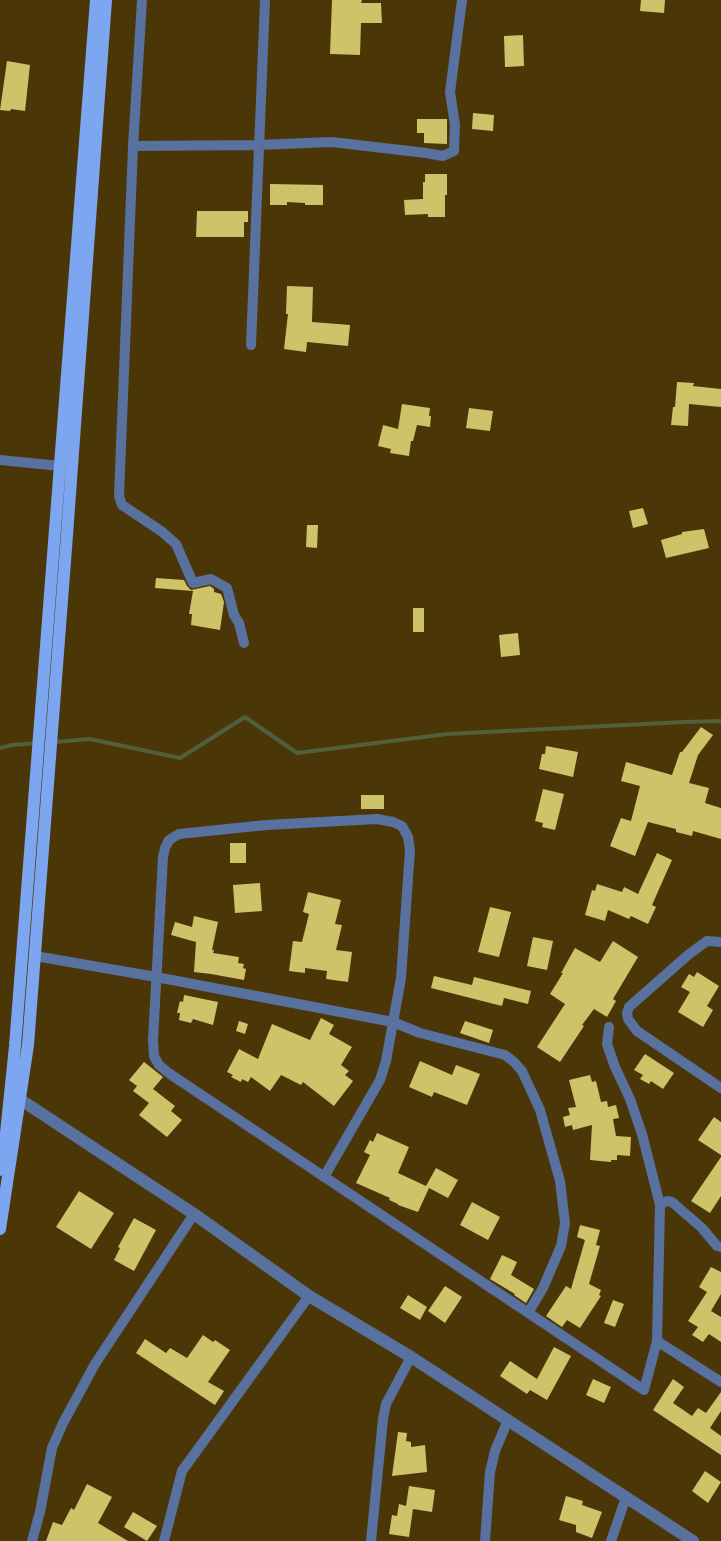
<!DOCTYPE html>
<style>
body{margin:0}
canvas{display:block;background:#4b3608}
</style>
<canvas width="721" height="1541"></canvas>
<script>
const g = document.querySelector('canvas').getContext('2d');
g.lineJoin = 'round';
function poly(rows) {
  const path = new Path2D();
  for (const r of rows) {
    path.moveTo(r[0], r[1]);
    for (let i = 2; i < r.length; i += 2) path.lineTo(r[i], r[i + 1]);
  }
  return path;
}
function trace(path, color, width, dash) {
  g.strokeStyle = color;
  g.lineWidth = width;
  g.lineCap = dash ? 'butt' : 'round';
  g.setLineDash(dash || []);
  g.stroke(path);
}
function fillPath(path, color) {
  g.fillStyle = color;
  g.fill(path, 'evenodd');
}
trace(poly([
 [54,742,90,739,180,758,245,717,297,753,447,734,685,722,721,721],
 [0,748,12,745,37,743]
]), '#505f3c', 4);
fillPath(poly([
 [332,0,362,0,361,3,381,3,382,23,361,23,360,55,330,54],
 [641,0,665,0,664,13,640,11],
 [523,35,524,66,505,67,504,36],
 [7,61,30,65,25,111,11,109,10,111,0,110],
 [473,113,494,115,493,131,472,129],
 [417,119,447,119,447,144,424,143,424,133,417,133],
 [425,174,447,174,447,195,445,195,445,217,428,217,428,214,405,215,404,200,423,199,423,182,425,182],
 [270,184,323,185,323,205,305,205,305,203,287,202,287,205,270,205],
 [197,211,248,211,248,222,244,222,244,237,196,237],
 [287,286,313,287,312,322,350,325,348,346,307,342,306,352,284,349,288,314,286,314],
 [677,382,694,383,693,386,721,389,721,407,689,404,688,426,671,425,673,407,675,407],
 [402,404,430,408,429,416,431,416,430,427,417,425,413,441,411,441,409,456,390,453,391,449,378,446,383,425,398,429],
 [469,408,493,411,490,431,466,428],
 [643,508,648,524,633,528,629,511],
 [307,525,318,525,317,548,306,547],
 [704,529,709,548,666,558,661,540,682,534,682,532],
 [156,578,184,580,187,586,191,590,210,586,214,589,214,592,221,594,224,602,220,630,191,625,192,614,189,614,193,591,155,588],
 [413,608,424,608,424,632,413,632],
 [518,633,520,655,501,657,499,635],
 [701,727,713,735,698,755,689,783,709,788,705,803,721,808,721,839,693,831,692,836,676,832,676,829,648,822,635,856,610,846,621,818,631,821,640,786,621,781,626,762,672,775,680,752,682,752],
 [546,746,578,752,573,777,539,769,542,754,545,754],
 [543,789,564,794,555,830,542,827,543,823,535,821],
 [361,795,384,795,384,809,361,809],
 [230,843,246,843,246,863,230,863],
 [657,853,672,860,652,905,656,907,648,924,631,916,629,919,608,910,605,921,585,915,592,890,595,891,597,884,622,892,624,887,638,894],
 [260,883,262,911,235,913,233,885],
 [308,892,341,900,335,924,342,925,336,950,352,952,348,982,326,979,327,971,305,968,305,973,289,971,293,941,302,942,309,914,303,912],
 [490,907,511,912,499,957,478,952],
 [194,916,218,922,212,950,214,950,213,953,239,957,238,963,244,964,243,968,246,969,244,980,211,974,194,972,196,942,171,935,175,922,192,927],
 [533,937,553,941,547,970,527,966],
 [613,941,638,957,613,999,616,1001,607,1017,594,1009,582,1025,584,1026,560,1062,537,1047,565,1004,550,994,563,973,561,973,575,948,600,962],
 [697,972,719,986,707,1006,713,1010,703,1027,678,1012,690,992,681,987,689,974,694,977],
 [434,976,472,985,474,977,531,991,528,1004,504,998,502,1006,431,988],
 [184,995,218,1002,213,1025,193,1019,191,1023,179,1020,180,1013,177,1013,180,1001,183,1002],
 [321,1018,334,1025,329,1034,352,1047,341,1065,349,1071,345,1075,353,1081,334,1106,303,1082,301,1085,281,1075,270,1091,251,1077,248,1082,242,1079,241,1082,231,1077,233,1075,227,1072,239,1049,258,1059,272,1024,310,1040],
 [239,1021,248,1024,245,1034,236,1031],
 [465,1021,493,1030,489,1043,460,1033],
 [645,1054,674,1073,663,1089,651,1081,649,1084,640,1079,643,1075,634,1070],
 [420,1061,452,1075,456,1065,480,1074,467,1105,434,1092,432,1097,409,1087],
 [144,1062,163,1077,153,1089,175,1106,171,1111,182,1120,167,1137,139,1115,149,1103,133,1091,137,1086,129,1080],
 [590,1075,592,1082,596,1081,601,1102,607,1101,608,1107,616,1105,619,1118,613,1119,616,1136,631,1137,630,1156,617,1155,617,1160,611,1160,611,1162,590,1160,592,1125,573,1130,572,1125,565,1127,563,1117,570,1115,568,1108,576,1107,569,1080],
 [714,1117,721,1122,721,1155,698,1140],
 [377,1133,409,1147,398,1173,426,1186,436,1168,458,1180,448,1198,429,1188,418,1212,398,1205,398,1204,389,1200,390,1198,356,1183,370,1155,364,1152,370,1140,373,1142],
 [721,1157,721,1196,710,1213,691,1201],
 [79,1191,114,1213,91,1249,56,1227],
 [472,1202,500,1217,488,1240,460,1225],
 [134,1218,156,1230,134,1271,114,1260,120,1248,118,1247],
 [580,1225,600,1230,596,1245,600,1246,589,1284,601,1290,599,1295,601,1296,580,1328,567,1320,562,1327,546,1316,566,1286,571,1289,585,1240,577,1237],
 [502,1255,517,1262,511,1275,534,1289,526,1303,514,1295,515,1294,490,1279],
 [711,1267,721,1272,721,1294,711,1311,721,1317,721,1342,709,1334,703,1342,692,1335,698,1327,688,1321,707,1292,699,1287],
 [445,1286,462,1297,445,1323,428,1311],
 [408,1295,427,1307,420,1320,400,1308],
 [613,1300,624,1304,615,1327,604,1323],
 [203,1335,213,1342,215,1340,230,1350,208,1382,224,1391,215,1405,136,1353,145,1339,166,1353,170,1348,187,1358],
 [554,1347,571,1356,547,1400,530,1390,527,1394,500,1376,510,1361,537,1379],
 [593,1379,611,1387,604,1403,586,1395],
 [673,1379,684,1387,673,1403,692,1416,698,1408,706,1413,721,1392,721,1411,710,1428,721,1436,721,1455,653,1410],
 [398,1432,407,1433,406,1441,411,1442,411,1447,425,1445,427,1472,392,1476],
 [705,1471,721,1482,708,1503,692,1491],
 [87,1484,112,1497,98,1523,128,1541,46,1541,53,1522,62,1525,71,1508,74,1510],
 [409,1486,435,1490,432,1512,413,1509,409,1537,389,1534,392,1515,397,1516,399,1504,406,1506],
 [566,1496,583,1501,582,1505,602,1512,592,1538,576,1532,576,1525,559,1520],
 [133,1512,157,1526,147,1541,124,1527]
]), '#cfc36a');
trace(poly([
 [142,0,133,146,119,496,122,505,161,531,176,544,193,583,211,579,227,588,234,615,239,623,244,643],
 [133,146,258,145,332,142,426,153,443,156,454,151,455,125,450,92,462,0],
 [251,345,265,0],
 [0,460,60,466],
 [721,942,707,941,688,955,629,1007,627,1013,628,1019,637,1031,721,1088],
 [35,956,156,977,393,1022,420,1033,505,1055,514,1062,522,1071,540,1110,560,1181,565,1223,561,1246,543,1288,528,1313],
 [609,1027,607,1044,615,1067,630,1099,642,1134,660,1205],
 [324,1177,380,1080,386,1061,401,978,410,850,408,837,402,826,393,822,377,819,266,825,179,834,169,840,165,848,163,857,153,1040,154,1056,159,1065,170,1074,644,1390,657,1341,660,1205,667,1201,672,1202,702,1228,717,1246,721,1247],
 [657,1341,721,1382],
 [32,1541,40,1512,52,1448,63,1423,95,1364,194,1214],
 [164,1541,182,1471,309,1296],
 [371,1541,383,1419,386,1404,411,1357],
 [485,1541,490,1472,495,1451,508,1420],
 [611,1541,626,1497]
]), '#58719f', 10);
trace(poly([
 [21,1100,194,1214,309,1296,411,1357,693,1541]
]), '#58719f', 12);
trace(poly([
 [0,1170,6,1133,15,1046,96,0],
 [0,1229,28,1045,67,535,106,0]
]), '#7da6f0', 12);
</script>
